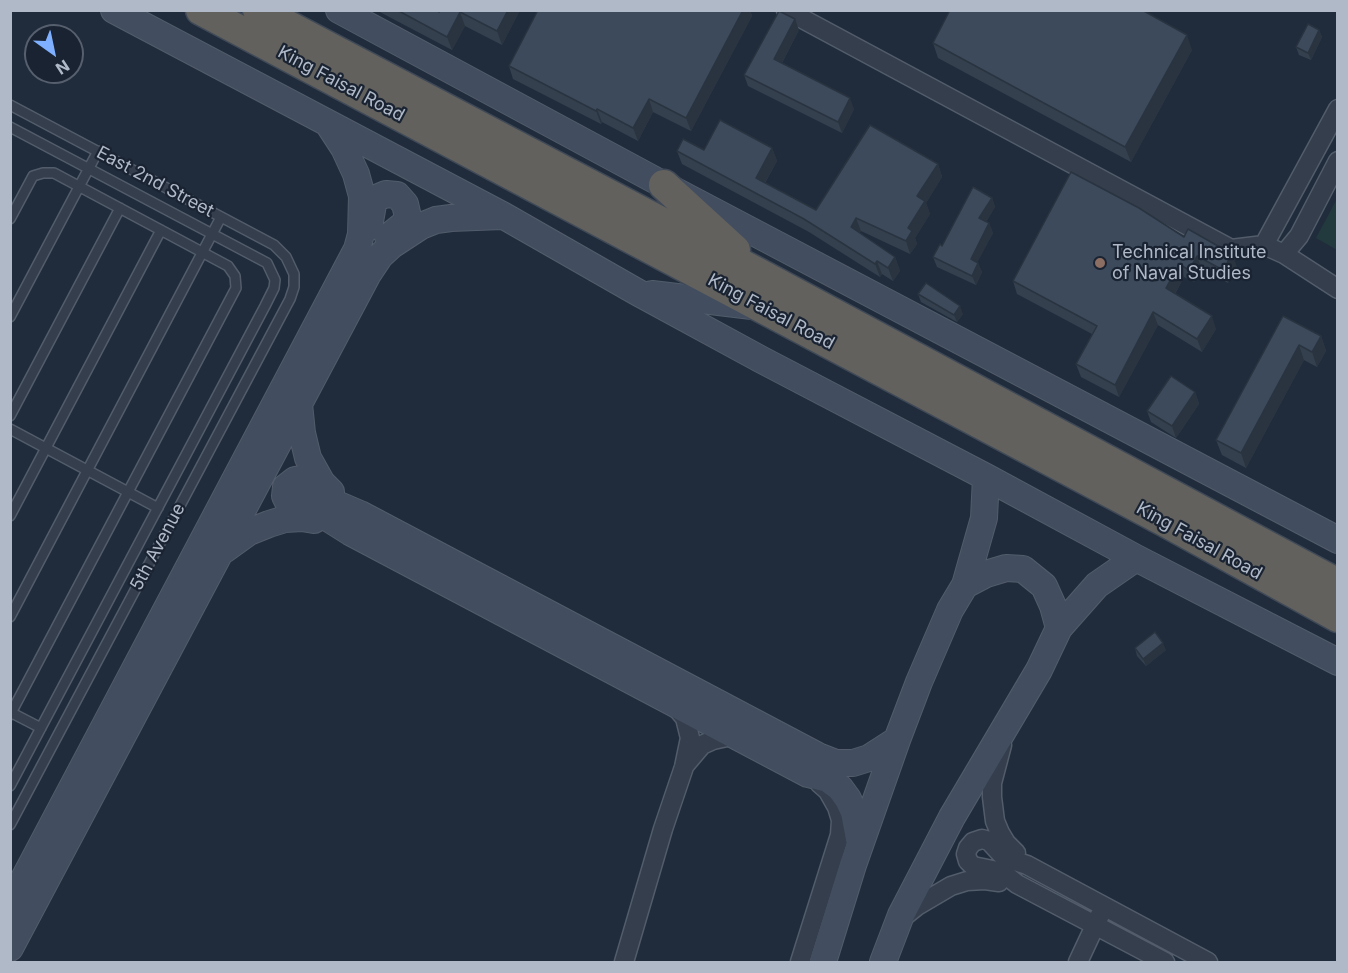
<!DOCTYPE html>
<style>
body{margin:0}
#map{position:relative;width:1348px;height:973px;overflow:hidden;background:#202c3c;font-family:Inter,sans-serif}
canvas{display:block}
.frame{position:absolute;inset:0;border:12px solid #afb9c8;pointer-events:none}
.north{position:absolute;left:24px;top:24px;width:60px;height:60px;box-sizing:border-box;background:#1a2331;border:2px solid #565f6d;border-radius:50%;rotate:147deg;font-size:16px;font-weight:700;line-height:24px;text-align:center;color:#afb9c8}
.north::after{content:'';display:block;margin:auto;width:21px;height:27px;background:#7eb0ff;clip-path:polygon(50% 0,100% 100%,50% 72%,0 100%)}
</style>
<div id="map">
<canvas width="1348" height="973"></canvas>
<div class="frame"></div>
<div class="north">N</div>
</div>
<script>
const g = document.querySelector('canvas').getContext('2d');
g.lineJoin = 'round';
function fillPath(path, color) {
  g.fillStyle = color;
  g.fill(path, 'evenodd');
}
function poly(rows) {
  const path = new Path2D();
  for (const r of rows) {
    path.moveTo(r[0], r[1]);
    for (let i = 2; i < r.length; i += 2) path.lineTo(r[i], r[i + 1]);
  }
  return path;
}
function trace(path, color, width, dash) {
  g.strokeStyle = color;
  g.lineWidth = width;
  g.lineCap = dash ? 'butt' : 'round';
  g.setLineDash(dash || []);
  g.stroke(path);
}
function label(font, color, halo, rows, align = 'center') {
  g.font = font + ' Inter,sans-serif';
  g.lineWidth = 4.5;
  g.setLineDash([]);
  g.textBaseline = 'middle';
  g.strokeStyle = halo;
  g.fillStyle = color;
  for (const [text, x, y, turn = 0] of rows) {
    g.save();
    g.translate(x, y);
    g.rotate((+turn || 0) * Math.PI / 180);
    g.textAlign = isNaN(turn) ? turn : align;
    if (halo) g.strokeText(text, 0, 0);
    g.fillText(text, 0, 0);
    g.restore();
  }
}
fillPath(poly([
 [1337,199,1338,250,1337,250,1316,238]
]), '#223a3d');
const service = poly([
 [10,105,274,245,286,257,294,274,294,287,290,299,10,825],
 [10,127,267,263,275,280,274,288,265,306,10,786],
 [10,219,33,176,43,173,54,173,228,266,235,276,236,288,10,715],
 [10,317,98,151],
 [10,416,120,208],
 [10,429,158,508],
 [10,516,161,230],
 [10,617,221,217],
 [10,712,41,728]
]);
const minor = poly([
 [786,10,1231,249,1264,245],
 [1338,109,1264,245,1284,254,1299,236,1338,161],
 [1284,254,1338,289],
 [1002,745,992,783,992,797,995,821,1000,833,1006,843,1016,853],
 [685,765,702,745,713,740,736,735],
 [902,918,917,906,951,886,967,881,985,880,999,882],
 [624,962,663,829,684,767,690,738,685,718,674,705],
 [800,962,840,835,841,820,837,807,828,791,819,783],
 [1078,962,1100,915],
 [1165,962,1017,884,1002,872,973,866,968,861,966,854,968,848,973,842,982,839,989,841,1001,854,1009,859,1027,865,1208,962]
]);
const secondary = poly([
 [114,10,504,216,637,292,762,360,986,477,1136,558,1338,662],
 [339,10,664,185,1338,540],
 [369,227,374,199,386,194,397,195,405,204,408,217,404,224,388,237],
 [652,294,752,306],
 [299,404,302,433,308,458,322,483,331,492],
 [224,550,249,532,269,524,285,519,302,518,314,520],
 [965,585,986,574,1006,568,1023,569,1044,586,1053,606,1059,628],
 [860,844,854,812,848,799,840,788,828,779,808,774,350,532,323,515,309,509,293,506,289,504,285,496,286,487,295,480,301,479,323,497,332,502,360,514,818,756,836,763,853,763,869,758,897,740],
 [10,905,357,249,361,234,362,196,356,174,344,148,329,125],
 [10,948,368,274,380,256,392,245,421,226,436,220,451,218,502,216],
 [823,962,853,865,897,740,919,682,950,610,965,585,984,518,986,477],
 [883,962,901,915,952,817,1039,670,1059,628,1097,585,1136,558]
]);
const trunk = poly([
 [201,10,1166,522,1338,617],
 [258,10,758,273,1338,584],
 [664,185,735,250]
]);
trace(service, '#525c6a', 12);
trace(minor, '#525c6a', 21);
trace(secondary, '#525c6a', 28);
trace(trunk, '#3f4957', 33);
trace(service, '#343e4c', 9);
trace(minor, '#343e4c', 18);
trace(secondary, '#424d5f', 26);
trace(trunk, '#62615e', 30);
fillPath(poly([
 [376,10,436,10,439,12,520,10,502,45,465,26,452,50],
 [538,10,750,10,752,16,691,131,653,112,638,141,602,122,601,124,513,79,509,66],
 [799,30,782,63,854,109,842,133,748,86,744,75],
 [1319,30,1322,37,1311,60,1299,55,1296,47],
 [933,43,1192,50,1131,162,938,58],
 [772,148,777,161,765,183,816,210,938,164,942,177,926,203,930,214,915,238,917,244,910,254,861,231,859,233,895,257,900,271,893,281,882,274,880,277,809,232,682,164,677,151],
 [992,198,995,207,986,222,989,223,993,233,977,262,978,263,982,272,976,285,937,267,933,257,942,246],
 [1184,237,1237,267,1228,283,1202,269,1194,282,1184,277,1175,294,1216,329,1202,352,1158,325,1119,397,1081,377,1076,364,1092,334,1017,294,1013,281],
 [918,294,963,314,957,322,921,302],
 [1283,316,1321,336,1326,351,1317,367,1304,360,1246,468,1222,455,1216,440],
 [1195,392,1199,404,1176,438,1151,422,1147,411],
 [1135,648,1166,650,1146,666,1137,656]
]), '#34404e');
fillPath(poly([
 [508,10,520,10,502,45,497,31],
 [743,10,750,10,752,16,691,131,686,118],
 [460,12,465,26,452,50,447,37],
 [795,19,799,30,778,70,774,59],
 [1319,30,1322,37,1311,60,1308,53],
 [1187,35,1192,50,1131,162,1125,147],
 [850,98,854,109,842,133,838,122],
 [649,99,653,112,638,141,633,128],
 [597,109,602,122,601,124,596,111],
 [772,148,777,161,760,191,756,178],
 [938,164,942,177,926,203,930,214,915,238,917,244,910,254,906,241,908,228,917,196],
 [992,198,995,207,983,228,979,218],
 [856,218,861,231,855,240,851,227],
 [989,223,993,233,974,269,971,259],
 [1232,254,1237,267,1228,283,1223,270],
 [1197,256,1202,269,1194,282,1189,270],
 [895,257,900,271,893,281,888,268],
 [877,261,882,274,880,277,875,264],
 [978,263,982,272,976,285,972,276],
 [1179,264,1184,277,1171,301,1166,288],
 [960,306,963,314,957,322,954,315],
 [1153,312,1158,325,1119,397,1115,385],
 [1212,316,1216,329,1202,352,1197,339],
 [1321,336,1326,351,1317,367,1312,352],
 [1299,345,1304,360,1246,468,1241,453],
 [1195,392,1199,404,1176,438,1172,426],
 [1163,643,1166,650,1146,666,1143,659]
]), '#2a3440');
const building = poly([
 [397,10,436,10,439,12,440,10,508,10,497,31,460,12,447,37,397,10],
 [538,10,743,10,686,118,649,99,633,128,597,109,596,111,509,66,538,10],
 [950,10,1142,10,1187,35,1125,147,933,43,950,10],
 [779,11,795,19,774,59,850,98,838,122,744,75,779,11],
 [1308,24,1319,30,1308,53,1296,47,1308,24],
 [720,120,772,148,756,178,816,210,870,125,938,164,917,196,925,201,908,228,912,231,906,241,856,218,851,227,895,257,888,268,877,261,875,264,804,219,677,151,683,139,704,150,720,120],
 [1071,172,1139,208,1184,237,1188,229,1232,254,1223,270,1197,256,1189,270,1179,264,1166,288,1212,316,1197,339,1153,312,1115,385,1076,364,1097,326,1013,281,1071,172],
 [973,187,992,198,979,218,989,223,971,259,978,263,972,276,933,257,940,244,942,246,973,187],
 [926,283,960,306,954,315,918,294,926,283],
 [1283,316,1321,336,1312,352,1299,345,1241,453,1216,440,1283,316],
 [1171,376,1195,392,1172,426,1147,411,1171,376],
 [1155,632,1163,643,1143,659,1135,648,1155,632]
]);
fillPath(building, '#3c4a5b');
trace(building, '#2a3440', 1.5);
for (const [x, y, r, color] of [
 [1100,263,6,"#8d6e63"]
]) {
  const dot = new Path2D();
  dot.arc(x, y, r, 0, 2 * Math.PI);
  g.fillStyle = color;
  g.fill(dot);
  trace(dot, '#1a2331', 2);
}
label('18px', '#afb9c8', '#1a2331', [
 ["King Faisal Road",341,84,28],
 ["East 2nd Street",155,182,28],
 ["King Faisal Road",771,312,28],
 ["King Faisal Road",1199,541,29],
 ["5th Avenue",158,547,-62]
]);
label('18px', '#afb9c8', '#1a2331', [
 ["Technical Institute",1112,253],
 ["of Naval Studies",1112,274]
], 'left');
</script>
